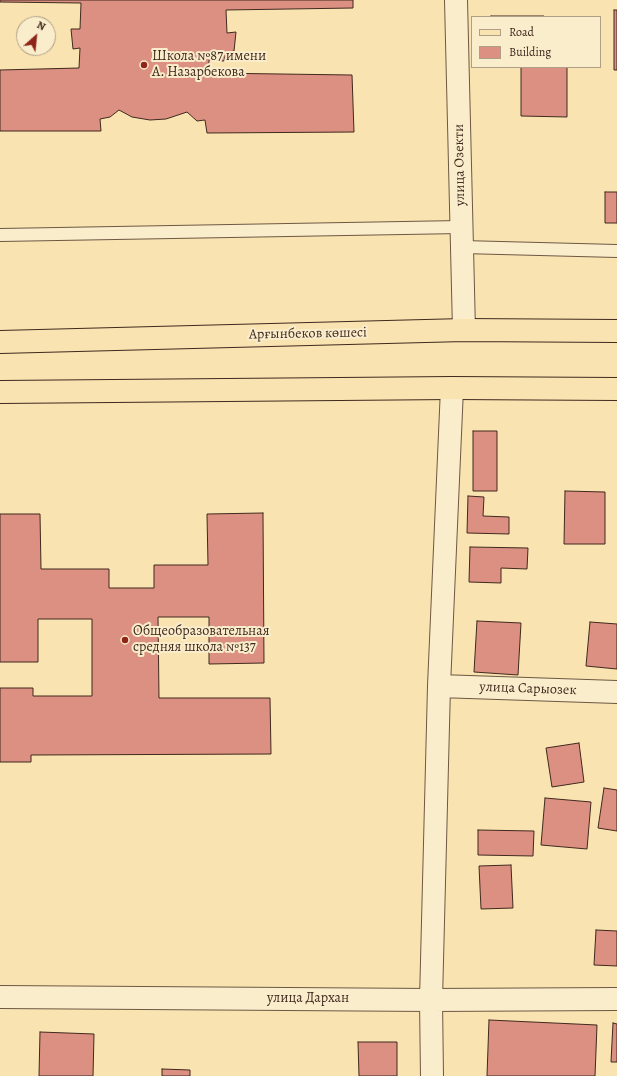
<!DOCTYPE html>
<meta charset="utf-8">
<style>
body{margin:0}
#map{position:relative;width:617px;height:1076px;overflow:hidden;background:#f8e3b1;font-family:Alegreya,serif}
canvas{display:block}
.legend{position:absolute;left:471px;top:16px;width:130px;height:52px;box-sizing:border-box;background:#faedcc;border:1px solid #b09f86;margin:0;padding:5px 7px;list-style:none;font-size:12px;color:#40291e}
.legend li{display:flex;align-items:center;gap:8px;height:20px}
.legend b{width:20px;border:1px solid #b09f86}
.north{position:absolute;left:16px;top:16px;width:40px;height:40px;box-sizing:border-box;background:#faedcc;border:1px solid #b09f86;border-radius:50%;rotate:27deg;font-size:11px;font-weight:700;line-height:16px;text-align:center;color:#40291e}
.north::after{content:'';display:block;margin:auto;width:14px;height:18px;background:#8f2418;clip-path:polygon(50% 0,100% 100%,50% 72%,0 100%)}
</style>
<div id="map">
<canvas width="617" height="1076"></canvas>
<ul class="legend">
<li><b style="height:5px;background:#f8e3b1"></b>Road</li>
<li><b style="height:11px;background:#db9081"></b>Building</li>
</ul>
<div class="north">N</div>
</div>
<script>
const g = document.querySelector('canvas').getContext('2d');
g.lineJoin = 'round';
function fillPath(path, color) {
  g.fillStyle = color;
  g.fill(path, 'evenodd');
}
function poly(rows) {
  const path = new Path2D();
  for (const r of rows) {
    path.moveTo(r[0], r[1]);
    for (let i = 2; i < r.length; i += 2) path.lineTo(r[i], r[i + 1]);
  }
  return path;
}
function trace(path, color, width, dash) {
  g.strokeStyle = color;
  g.lineWidth = width;
  g.lineCap = dash ? 'butt' : 'round';
  g.setLineDash(dash || []);
  g.stroke(path);
}
function label(font, color, halo, rows, align = 'center') {
  g.font = font + ' Alegreya,serif';
  g.lineWidth = 4;
  g.setLineDash([]);
  g.textBaseline = 'middle';
  g.strokeStyle = halo;
  g.fillStyle = color;
  for (const [text, x, y, turn = 0] of rows) {
    g.save();
    g.translate(x, y);
    g.rotate((+turn || 0) * Math.PI / 180);
    g.textAlign = isNaN(turn) ? turn : align;
    if (halo) g.strokeText(text, 0, 0);
    g.fillText(text, 0, 0);
    g.restore();
  }
}
const building = poly([
 [0,0,353,0,353,8,226,10,227,33,236,32,234,51,226,53,224,61,209,60,209,73,352,75,354,132,207,133,205,120,197,121,187,112,166,119,150,120,132,117,119,110,110,117,100,119,101,131,0,131,0,70,79,68,80,48,73,49,71,29,80,29,81,3,0,2,0,0],
 [614,10,617,10,617,70,614,70,614,10],
 [491,16,544,16,544,17,491,17,491,16],
 [521,67,567,67,567,117,521,116,521,67],
 [605,192,617,192,617,223,605,223,605,192],
 [473,431,497,431,497,491,473,491,473,431],
 [565,491,605,492,605,544,564,544,565,491],
 [468,496,484,497,483,516,509,517,509,534,467,533,468,496],
 [263,513,264,663,209,664,209,617,158,617,159,698,270,698,271,754,31,755,31,762,0,762,0,688,33,688,33,696,92,696,92,619,38,619,38,662,0,662,0,514,40,514,41,569,109,569,109,588,154,588,154,565,208,565,207,514,263,513],
 [470,547,528,548,527,569,501,568,501,583,469,582,470,547],
 [477,621,521,623,518,675,474,672,477,621],
 [590,622,617,624,617,669,586,666,590,622],
 [579,743,584,782,552,787,546,748,579,743],
 [604,788,617,790,617,831,598,828,604,788],
 [545,798,591,802,587,849,541,845,545,798],
 [478,830,534,831,533,856,478,855,478,830],
 [511,865,513,908,481,909,479,866,511,865],
 [596,930,617,931,617,966,594,965,596,930],
 [489,1020,597,1025,595,1076,487,1076,489,1020],
 [613,1023,617,1024,617,1062,611,1062,613,1023],
 [40,1032,94,1034,93,1076,39,1076,40,1032],
 [358,1042,397,1042,397,1076,359,1076,358,1042],
 [162,1069,190,1070,190,1076,162,1076,162,1069]
]);
fillPath(building, '#db9081');
trace(building, '#40291e', 1);
const service = poly([
 [0,235,461,227],
 [462,247,617,251]
]);
const minor = poly([
 [456,0,464,330],
 [439,686,617,692],
 [0,997,431,1000,617,999],
 [432,1076,431,1000,439,686,452,388]
]);
const primary = poly([
 [0,342,464,330,617,331],
 [0,392,452,388,617,389]
]);
trace(service, '#6e5843', 14);
trace(minor, '#6e5843', 24);
trace(primary, '#40291e', 24);
trace(service, '#faedcc', 12);
trace(minor, '#faedcc', 22);
trace(primary, '#f8e3b1', 22);
for (const [x, y, r, color] of [
 [144,65,4,"#8f2418"],
 [125,640,4,"#8f2418"]
]) {
  const dot = new Path2D();
  dot.arc(x, y, r, 0, 2 * Math.PI);
  g.fillStyle = color;
  g.fill(dot);
  trace(dot, '#faedcc', 1.5);
}
label('14px', '#40291e', '#faedcc', [
 ["Школа №87 имени",152,57],
 ["А. Назарбекова",152,73],
 ["Общеобразовательная",133,632],
 ["средняя школа №137",133,648]
], 'left');
label('14px', '#40291e', '#faedcc', [
 ["улица Озекти",460,165,-91],
 ["Арғынбеков көшесі",308,334,-1],
 ["улица Сарыозек",528,689,2],
 ["улица Дархан",308,999]
]);
</script>
